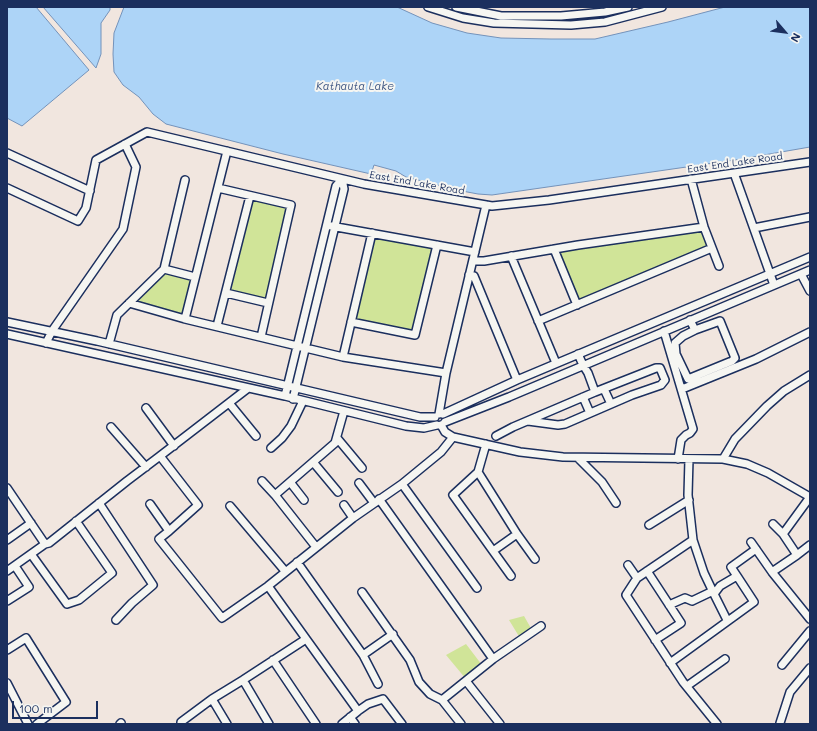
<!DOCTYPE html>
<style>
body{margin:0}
#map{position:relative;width:817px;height:731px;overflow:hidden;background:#f1e6df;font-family:Mali,sans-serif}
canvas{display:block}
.frame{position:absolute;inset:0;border:8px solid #1b2f5e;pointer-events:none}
.north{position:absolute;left:765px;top:12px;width:40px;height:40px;-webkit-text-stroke:3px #f6f6f2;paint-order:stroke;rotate:118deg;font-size:11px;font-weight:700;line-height:16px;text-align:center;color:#1b2f5e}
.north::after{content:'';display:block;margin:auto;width:14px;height:18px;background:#1b2f5e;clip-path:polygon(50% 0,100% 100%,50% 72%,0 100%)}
.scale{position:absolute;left:12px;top:701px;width:86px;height:18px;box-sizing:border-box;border:2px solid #1b2f5e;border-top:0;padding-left:5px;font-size:12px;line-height:14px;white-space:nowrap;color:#1b2f5e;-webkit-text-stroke:3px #f6f6f2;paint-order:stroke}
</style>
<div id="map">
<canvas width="817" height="731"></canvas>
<div class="frame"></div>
<div class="north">N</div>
<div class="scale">100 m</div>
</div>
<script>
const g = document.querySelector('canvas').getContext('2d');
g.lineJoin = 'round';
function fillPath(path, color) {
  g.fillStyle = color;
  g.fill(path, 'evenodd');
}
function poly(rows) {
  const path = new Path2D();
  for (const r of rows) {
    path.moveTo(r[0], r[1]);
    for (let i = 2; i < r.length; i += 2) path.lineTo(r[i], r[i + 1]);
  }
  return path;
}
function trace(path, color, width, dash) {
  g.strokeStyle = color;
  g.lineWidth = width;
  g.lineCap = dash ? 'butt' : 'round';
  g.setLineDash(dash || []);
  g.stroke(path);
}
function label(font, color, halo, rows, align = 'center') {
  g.font = font + ' Mali,sans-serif';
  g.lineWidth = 4;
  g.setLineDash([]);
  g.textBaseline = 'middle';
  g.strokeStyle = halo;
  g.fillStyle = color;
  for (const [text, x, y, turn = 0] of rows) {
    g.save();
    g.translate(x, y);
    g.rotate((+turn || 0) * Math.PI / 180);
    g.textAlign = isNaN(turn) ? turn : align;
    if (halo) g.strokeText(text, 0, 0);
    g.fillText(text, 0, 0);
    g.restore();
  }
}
fillPath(poly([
 [253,200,287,208,265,300,231,291],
 [702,230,707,246,579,300,559,251],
 [375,237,433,248,412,330,356,320],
 [166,273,191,279,183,314,136,303],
 [524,616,532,630,520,638,509,620],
 [466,644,482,665,466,679,446,655]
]), '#d0e498');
const water = poly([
 [7,7,36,7,89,70,22,126,7,118,7,7],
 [43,7,110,7,110,10,101,23,101,54,96,68,43,7],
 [124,7,397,7,432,23,467,33,501,38,551,39,595,39,668,22,725,7,810,7,810,147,735,160,492,195,478,194,462,191,406,177,396,171,374,165,371,174,283,154,166,124,153,114,139,97,123,85,114,72,113,54,114,33,124,7]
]);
fillPath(water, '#add4f7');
trace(water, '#7392ba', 1);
const minor = poly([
 [428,7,463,18,494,23,571,25,605,22,662,7],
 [456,7,501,16,561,16,605,12,628,7],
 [7,153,90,191],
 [734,173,774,285],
 [691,179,704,227,719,266],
 [7,188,78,221,86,208,96,160,147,132,364,184,492,206,549,200,810,162],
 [218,188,291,205,261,337],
 [331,226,475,252],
 [754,228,810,217],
 [554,249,577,305],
 [511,256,556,363],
 [473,261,484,261,578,245,704,227],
 [164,269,185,180],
 [801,274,810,291],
 [469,275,474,276,517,380],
 [226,293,268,303],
 [129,303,185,319,343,357,446,373],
 [185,319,227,151],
 [690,320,695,330,683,336,675,343,676,354,688,379,732,361,735,358,720,321,695,330],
 [538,321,712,248],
 [7,322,97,341,420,417,435,417],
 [351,322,415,335,437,245],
 [217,326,250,196],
 [664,331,693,429,690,433,686,435,681,440,678,459],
 [7,334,285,396,406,426,424,428,437,425],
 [46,343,52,331,123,229,136,167,125,144],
 [109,344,117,315,164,269,195,277],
 [343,357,372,233],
 [604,389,611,404],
 [682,389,756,359,810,332],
 [285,396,336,186,342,179],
 [583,397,590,413],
 [293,399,344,189,342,179],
 [229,403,256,436],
 [146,408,174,446],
 [439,414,446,373,486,205],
 [443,414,517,380,810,257],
 [528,421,558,425,565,424,632,395,661,385,665,380,660,368,656,368,595,392,588,373,583,365,578,354],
 [445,422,509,397,810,270],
 [441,425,445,432,453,437,520,452,563,457,723,459,747,464,768,473,810,497],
 [111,427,146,467],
 [496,436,513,427,595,392],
 [337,438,362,468],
 [271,448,282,438,291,426,303,401],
 [578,458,602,482,616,503],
 [723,459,735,439,767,406,784,391,810,375],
 [313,462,338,492],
 [478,472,453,495,493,551,517,534,478,472,486,444],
 [262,481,275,495,335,443,344,411],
 [290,482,304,500],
 [359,483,374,503],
 [402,484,477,588],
 [7,488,45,544,49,543,127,481,160,456],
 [275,495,316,547],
 [810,497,783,534,797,555,772,572,810,619],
 [379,499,493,659,442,700],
 [99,503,153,585,132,603,116,620],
 [150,504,169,531,198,505,160,456,247,389],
 [344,505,353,518],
 [230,506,285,571],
 [773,524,783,534],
 [649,525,689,500],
 [169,531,159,539,222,618,268,586],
 [517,534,535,559],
 [7,540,31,523],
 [693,540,704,573,714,594],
 [751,542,772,572],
 [493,551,511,576],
 [31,554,67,604,79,600,112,573,76,521],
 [797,555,810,545],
 [297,562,363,655,378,684],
 [628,565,637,578,693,540,688,495,689,459],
 [7,571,45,544],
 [647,571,681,623,655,640],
 [737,576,731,567,756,549],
 [637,578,626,595,683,682,717,724],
 [362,592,410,660,419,682,430,694,442,700,461,724],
 [7,601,29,587,15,566],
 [669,605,685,598,692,601,713,591],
 [7,650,26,638,66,702,37,724],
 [363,655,393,634],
 [493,659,541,626],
 [273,660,316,724],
 [670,663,754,602,737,576,720,586,714,594,727,620],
 [782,665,810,631],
 [243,680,269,724],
 [466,681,500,724],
 [7,683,28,724],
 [687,686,725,659],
 [212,699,227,724],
 [358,711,368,704,383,699,402,724],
 [350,717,355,724],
 [120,724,121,723],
 [181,724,181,722,212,699,243,680,306,639],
 [342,724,358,711,268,586,353,518,402,484,441,452,453,437],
 [780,724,780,723,790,692,810,668]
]);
trace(minor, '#1b2f5e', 10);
trace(minor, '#f6f6f2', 7);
label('10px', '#1b2f5e', '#f6f6f2', [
 ["East End Lake Road",735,163,-8],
 ["East End Lake Road",417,183,10]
]);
label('italic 11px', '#405884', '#f6f6f2', [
 ["Kathauta Lake",355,87]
]);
</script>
